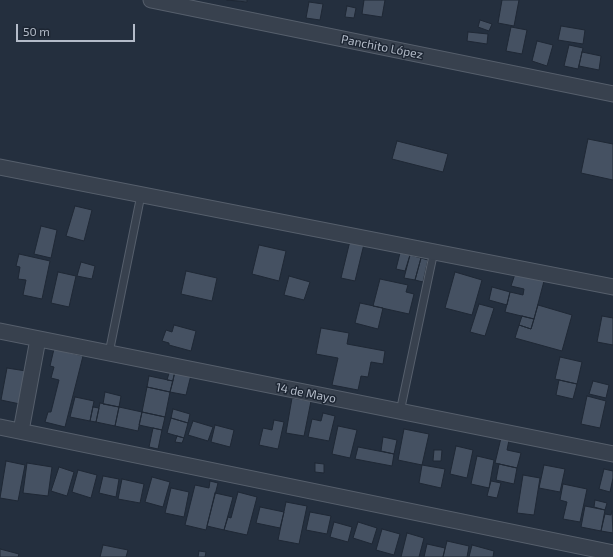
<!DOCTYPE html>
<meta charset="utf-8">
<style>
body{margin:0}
#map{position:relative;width:613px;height:557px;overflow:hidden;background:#242f3e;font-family:"Exo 2",sans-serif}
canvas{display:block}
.scale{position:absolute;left:16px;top:24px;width:119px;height:18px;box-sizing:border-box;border:2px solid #b4bcc9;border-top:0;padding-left:5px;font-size:12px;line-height:14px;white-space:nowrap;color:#b4bcc9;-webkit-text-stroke:3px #1d2633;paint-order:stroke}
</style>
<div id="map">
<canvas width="613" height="557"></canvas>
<div class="scale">50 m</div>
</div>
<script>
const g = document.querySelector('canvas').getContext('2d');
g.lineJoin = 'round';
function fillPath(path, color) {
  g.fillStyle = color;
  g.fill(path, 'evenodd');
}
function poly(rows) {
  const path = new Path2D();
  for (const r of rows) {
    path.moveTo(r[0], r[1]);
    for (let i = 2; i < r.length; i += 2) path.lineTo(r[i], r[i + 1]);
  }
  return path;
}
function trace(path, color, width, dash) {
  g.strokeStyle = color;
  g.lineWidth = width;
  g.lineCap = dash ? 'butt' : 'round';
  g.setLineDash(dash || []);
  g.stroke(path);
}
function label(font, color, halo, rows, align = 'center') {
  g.font = font + ' "Exo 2",sans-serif';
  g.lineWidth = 3;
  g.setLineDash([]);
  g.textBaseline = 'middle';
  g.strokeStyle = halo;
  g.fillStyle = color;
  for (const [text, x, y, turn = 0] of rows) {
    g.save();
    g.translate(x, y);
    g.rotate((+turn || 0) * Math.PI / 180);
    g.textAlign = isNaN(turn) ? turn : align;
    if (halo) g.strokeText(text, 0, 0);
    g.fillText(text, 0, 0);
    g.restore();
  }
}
const building = poly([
 [227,0,247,0,247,2,227,0],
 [364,0,385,0,382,17,362,14,364,0],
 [502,0,519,0,514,26,498,23,502,0],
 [309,2,323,4,320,20,306,18,309,2],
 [347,6,356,8,354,18,345,17,347,6],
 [480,20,492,24,489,31,478,27,480,20],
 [561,26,585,30,583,44,558,40,561,26],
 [511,27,527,30,522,54,506,51,511,27],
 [468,32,488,34,487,44,467,41,468,32],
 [537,41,553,45,547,66,532,61,537,41],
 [569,45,583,48,578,69,564,66,569,45],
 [582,52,601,56,599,70,579,66,582,52],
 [588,139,613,144,613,180,581,173,588,139],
 [397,141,448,154,443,172,392,159,397,141],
 [75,206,92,210,84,241,66,236,75,206],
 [41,226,57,230,51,258,34,254,41,226],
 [350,241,364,244,355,281,341,278,350,241],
 [259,245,286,251,279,281,252,274,259,245],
 [400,253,410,255,405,271,396,269,400,253],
 [19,254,50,261,42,299,23,295,26,280,18,279,20,267,16,266,19,254],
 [410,255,421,258,415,280,404,278,410,255],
 [421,258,428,260,423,282,415,280,421,258],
 [81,262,95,266,92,279,77,276,81,262],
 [186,271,217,278,212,301,181,294,186,271],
 [58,272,76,276,69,307,51,303,58,272],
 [455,272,482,280,472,315,445,308,455,272],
 [515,274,544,281,534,319,505,312,510,292,523,295,524,289,511,286,515,274],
 [289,276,310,282,304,300,284,295,289,276],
 [380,279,408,285,406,292,414,294,409,314,373,306,380,279],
 [492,287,510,292,507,305,489,300,492,287],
 [360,303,383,308,378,329,355,323,360,303],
 [479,304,494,308,485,336,470,332,479,304],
 [538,305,572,315,562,351,515,338,519,325,531,329,538,305],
 [522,316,534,319,531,329,519,325,522,316],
 [602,316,613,318,613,345,597,342,602,316],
 [174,325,196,331,191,351,169,345,169,343,162,341,166,330,172,332,174,325],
 [321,328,349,333,347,344,385,351,383,364,371,362,368,377,361,376,358,390,332,385,338,358,316,354,321,328],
 [54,349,83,356,65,427,45,422,48,412,51,412,59,380,51,378,54,367,50,366,54,349],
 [560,357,582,362,577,384,555,379,560,357],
 [7,368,26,371,20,404,1,400,7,368],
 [170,370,175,371,173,381,167,380,170,370],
 [175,371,191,375,186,395,170,392,175,371],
 [149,376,173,381,170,392,147,387,149,376],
 [559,380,577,384,573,399,556,395,559,380],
 [593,381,609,385,606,398,589,394,593,381],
 [147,387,170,392,165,417,142,412,147,387],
 [105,392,121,396,119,407,103,404,105,392],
 [587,396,606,401,600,428,581,424,587,396],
 [75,397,94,401,90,421,70,417,75,397],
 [292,398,311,401,304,436,286,433,292,398],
 [100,403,119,407,115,426,96,422,100,403],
 [93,407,99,408,96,422,90,421,93,407],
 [119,407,142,412,138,431,115,426,119,407],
 [173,409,190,414,188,423,171,418,173,409],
 [142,412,165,417,162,430,139,425,142,412],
 [323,413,335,416,329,441,308,437,312,419,321,421,323,413],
 [171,418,188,423,184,438,167,433,171,418],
 [274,420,284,422,278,449,259,445,263,428,272,430,274,420],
 [193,421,213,427,208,441,188,435,193,421],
 [215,425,234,430,230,447,211,442,215,425],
 [338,426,357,430,350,458,332,454,338,426],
 [153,428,162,430,158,449,149,447,153,428],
 [404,429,429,434,422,465,398,460,404,429],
 [177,436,184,438,182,443,175,442,177,436],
 [383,437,397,440,394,454,381,451,383,437],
 [501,438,509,440,507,450,521,453,517,468,495,463,501,438],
 [456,446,473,450,467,478,450,474,456,446],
 [358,447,394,454,392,466,355,459,358,447],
 [434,450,442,450,441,461,433,461,434,450],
 [477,456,494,460,489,488,471,484,477,456],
 [6,461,25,465,18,501,0,498,6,461],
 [27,463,52,467,48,496,23,493,27,463],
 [315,463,324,464,324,473,315,472,315,463],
 [499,464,517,468,514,484,496,480,499,464],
 [422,465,445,469,441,488,419,483,422,465],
 [544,465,565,469,560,492,539,488,544,465],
 [59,467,74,472,67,496,51,491,59,467],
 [604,469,613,471,613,478,610,492,599,489,604,469],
 [78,470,97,475,91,498,72,492,78,470],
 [523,475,540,478,534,515,517,513,523,475],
 [103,476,119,479,116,497,99,493,103,476],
 [152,477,170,482,163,507,145,502,152,477],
 [122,479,144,484,140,503,118,499,122,479],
 [210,481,218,483,206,530,185,525,195,485,209,488,210,481],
 [491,481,501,483,497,498,487,496,491,481],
 [563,484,587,489,580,522,563,519,567,502,560,500,563,484],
 [171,488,189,492,184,517,165,513,171,488],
 [238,492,257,497,247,535,224,530,228,517,231,518,238,492],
 [215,493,233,497,224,530,207,526,215,493],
 [595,500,607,503,605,510,594,507,595,500],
 [286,502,307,506,299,544,278,540,286,502],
 [585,506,605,510,601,531,581,527,585,506],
 [260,507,284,512,280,528,256,523,260,507],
 [612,511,613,533,601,531,605,514,611,515,612,511],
 [310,512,331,516,327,534,306,530,310,512],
 [334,522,352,527,348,542,330,537,334,522],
 [358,522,377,528,372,544,353,538,358,522],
 [382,529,400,534,394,555,376,550,382,529],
 [407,533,424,538,419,557,401,557,407,533],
 [447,541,469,546,467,557,443,557,447,541],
 [427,544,445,548,443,557,424,557,427,544],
 [103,545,128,550,126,557,100,557,103,545],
 [472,545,494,551,493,557,469,557,472,545],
 [0,549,19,554,18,557,0,557,0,549],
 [199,551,206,552,205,557,198,557,199,551]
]);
fillPath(building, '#455162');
trace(building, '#1f2835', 1);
const lane = poly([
 [109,353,141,195],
 [400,412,434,251]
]);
const street = poly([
 [151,0,613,94],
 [0,167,613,287],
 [0,331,613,454],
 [0,427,613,553],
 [21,431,38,339]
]);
trace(lane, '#565f6c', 9);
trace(street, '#565f6c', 17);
trace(lane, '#38414e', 7);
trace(street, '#38414e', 15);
label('12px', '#b4bcc9', '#1d2633', [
 ["Panchito López",382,47,11],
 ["14 de Mayo",306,393,11]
]);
</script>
